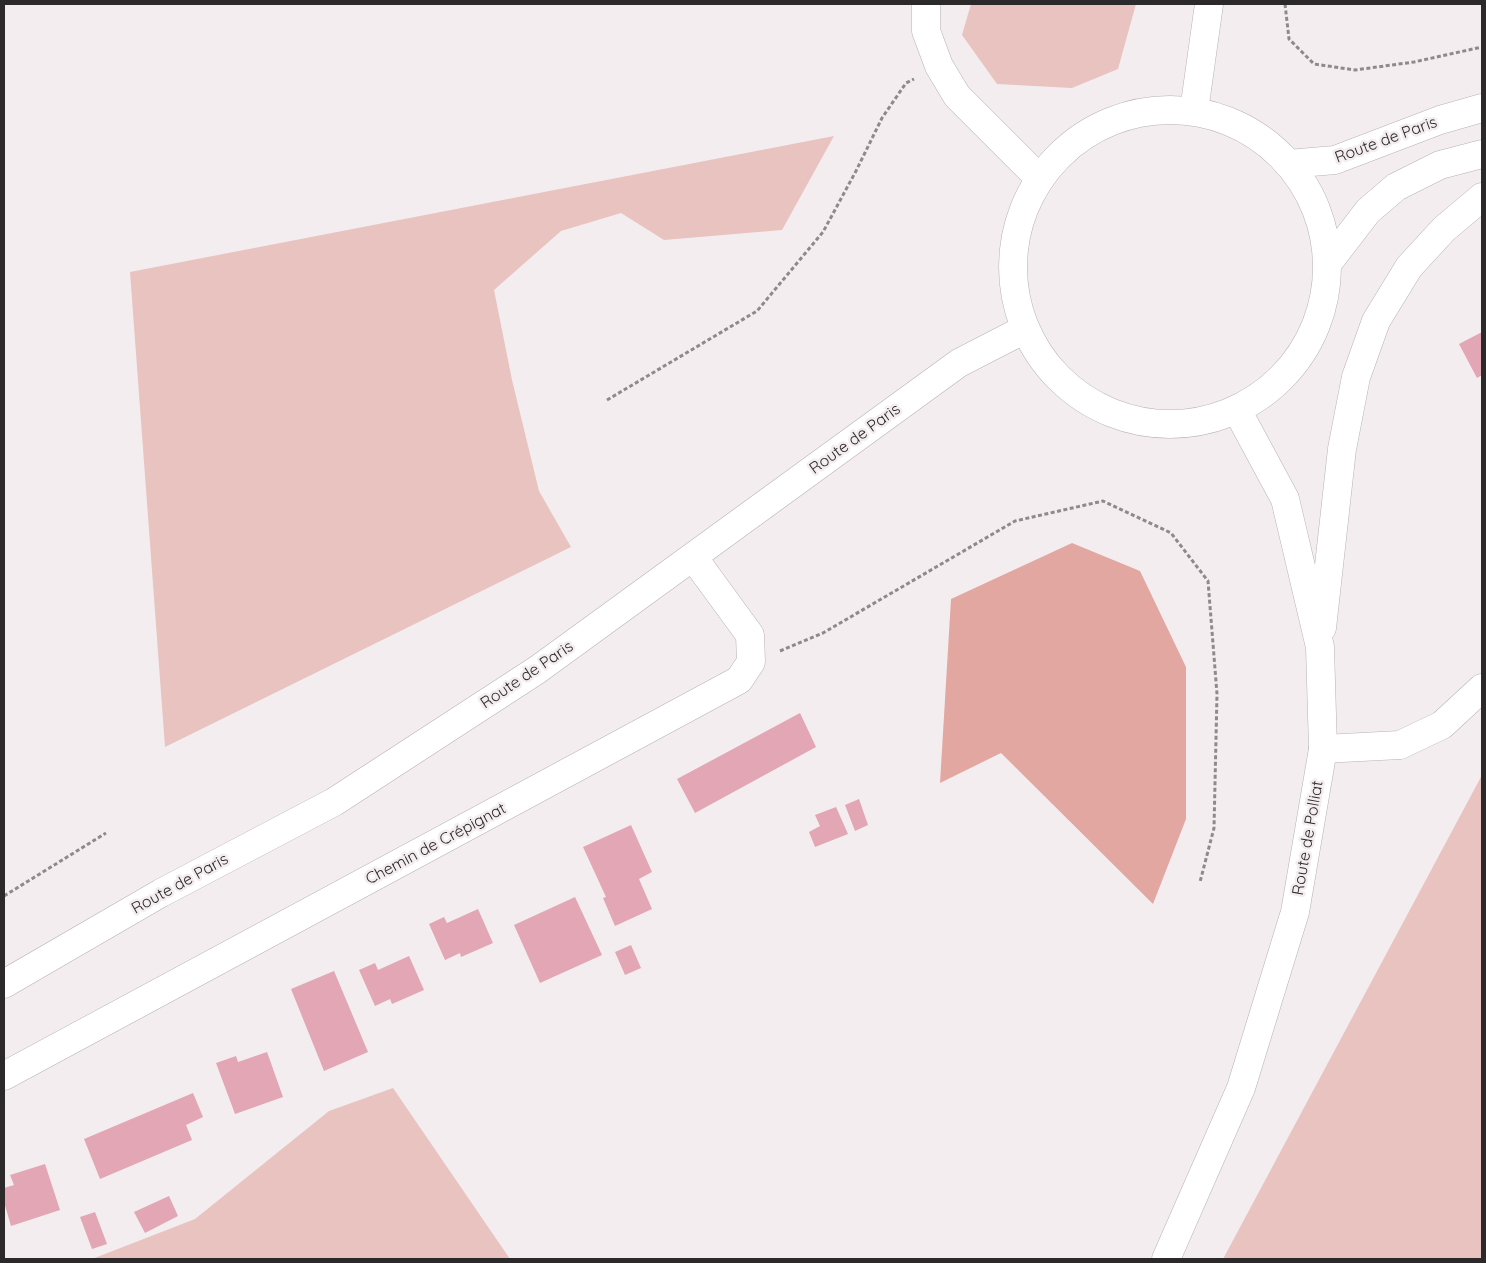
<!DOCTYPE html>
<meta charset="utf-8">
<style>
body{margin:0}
#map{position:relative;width:1486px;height:1263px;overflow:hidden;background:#f3edf0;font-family:Quicksand,sans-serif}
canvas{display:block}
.frame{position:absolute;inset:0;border:5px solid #2b292a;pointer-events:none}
</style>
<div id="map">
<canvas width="1486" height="1263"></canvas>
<div class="frame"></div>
</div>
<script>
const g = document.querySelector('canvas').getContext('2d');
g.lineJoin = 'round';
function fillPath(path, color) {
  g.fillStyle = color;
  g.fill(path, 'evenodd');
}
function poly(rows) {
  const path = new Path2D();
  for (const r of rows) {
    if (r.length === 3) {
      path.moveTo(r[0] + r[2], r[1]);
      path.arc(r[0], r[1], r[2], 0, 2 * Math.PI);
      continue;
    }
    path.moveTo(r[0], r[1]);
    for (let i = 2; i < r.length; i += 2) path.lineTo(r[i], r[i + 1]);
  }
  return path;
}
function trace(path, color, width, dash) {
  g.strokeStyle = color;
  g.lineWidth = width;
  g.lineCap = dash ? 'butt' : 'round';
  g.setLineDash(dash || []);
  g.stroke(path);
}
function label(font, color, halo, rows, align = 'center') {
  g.font = font + ' Quicksand,sans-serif';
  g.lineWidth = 5;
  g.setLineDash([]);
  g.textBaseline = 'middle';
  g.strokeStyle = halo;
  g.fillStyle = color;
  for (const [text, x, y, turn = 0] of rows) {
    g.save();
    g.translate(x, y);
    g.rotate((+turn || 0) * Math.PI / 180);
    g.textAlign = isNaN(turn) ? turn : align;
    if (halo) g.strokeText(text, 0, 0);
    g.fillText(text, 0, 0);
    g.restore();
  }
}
fillPath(poly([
 [971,4,1136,4,1118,69,1072,88,997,84,962,35],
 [834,136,782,230,664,240,621,213,561,231,494,290,512,380,539,491,571,547,165,747,130,272],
 [1482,775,1482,1259,1223,1259],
 [393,1088,510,1259,92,1259,195,1219,329,1111]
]), '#e9c3c0');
fillPath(poly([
 [1072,543,1140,571,1186,667,1186,819,1153,904,1001,753,940,783,951,599]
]), '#e3a7a2');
fillPath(poly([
 [1482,332,1482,375,1477,378,1459,344],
 [800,713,816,747,695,813,677,779],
 [859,799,868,825,855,831,845,805],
 [836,807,848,834,815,847,809,832,820,826,815,815],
 [631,825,652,872,639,879,652,909,615,926,603,898,606,897,583,847],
 [575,897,602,955,540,983,514,925],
 [478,909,493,943,461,957,460,953,445,960,429,924,444,917,447,923],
 [631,945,641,968,625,975,615,952],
 [409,956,424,990,392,1004,390,999,375,1006,359,970,375,963,378,970],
 [334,971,368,1052,324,1071,291,989],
 [267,1052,283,1097,235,1114,216,1063,236,1056,238,1062],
 [193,1093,203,1117,186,1125,192,1140,100,1179,84,1139],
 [45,1164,60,1210,11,1226,4,1202,4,1188,14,1185,10,1175],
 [169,1196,178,1216,145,1233,134,1212],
 [95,1212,107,1244,92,1249,80,1217]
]), '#e2a6b4');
const minor = poly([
 [926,4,926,31,939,66,957,96,1040,179],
 [1323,749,1400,745,1442,725,1482,688],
 [4,1076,739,680,751,662,750,635,693,557]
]);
const major = poly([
 [1170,267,157],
 [1194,111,1209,4],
 [1288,164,1335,160,1440,120,1482,108],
 [1328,263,1368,211,1396,187,1440,165,1482,154],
 [1322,628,1342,449,1356,377,1376,321,1409,267,1444,229,1482,197],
 [4,984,161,893,334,802,537,670,959,363,1025,329],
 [1166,1259,1241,1088,1295,912,1323,749,1320,647,1285,499,1237,410]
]);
trace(minor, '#b7b1b4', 29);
trace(major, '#b7b1b4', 29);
trace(poly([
 [1285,4,1289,39,1314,64,1355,70,1414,62,1482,47],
 [607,400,757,311,823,232,856,171,882,118,906,83,914,79],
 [780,651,823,633,1015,521,1103,501,1171,533,1208,581,1217,694,1214,828,1200,882],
 [4,896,106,833]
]), '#8e8a8c', 3, [4, 2.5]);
trace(minor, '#fff', 28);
trace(major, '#fff', 28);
label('16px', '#2b292a', '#f3edf0', [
 ["Route de Paris",1386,140,-20],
 ["Route de Paris",855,439,-36],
 ["Route de Paris",527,675,-34],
 ["Route de Polliat",1308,838,-80],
 ["Chemin de Crépignat",436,844,-28],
 ["Route de Paris",180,884,-29]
]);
</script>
